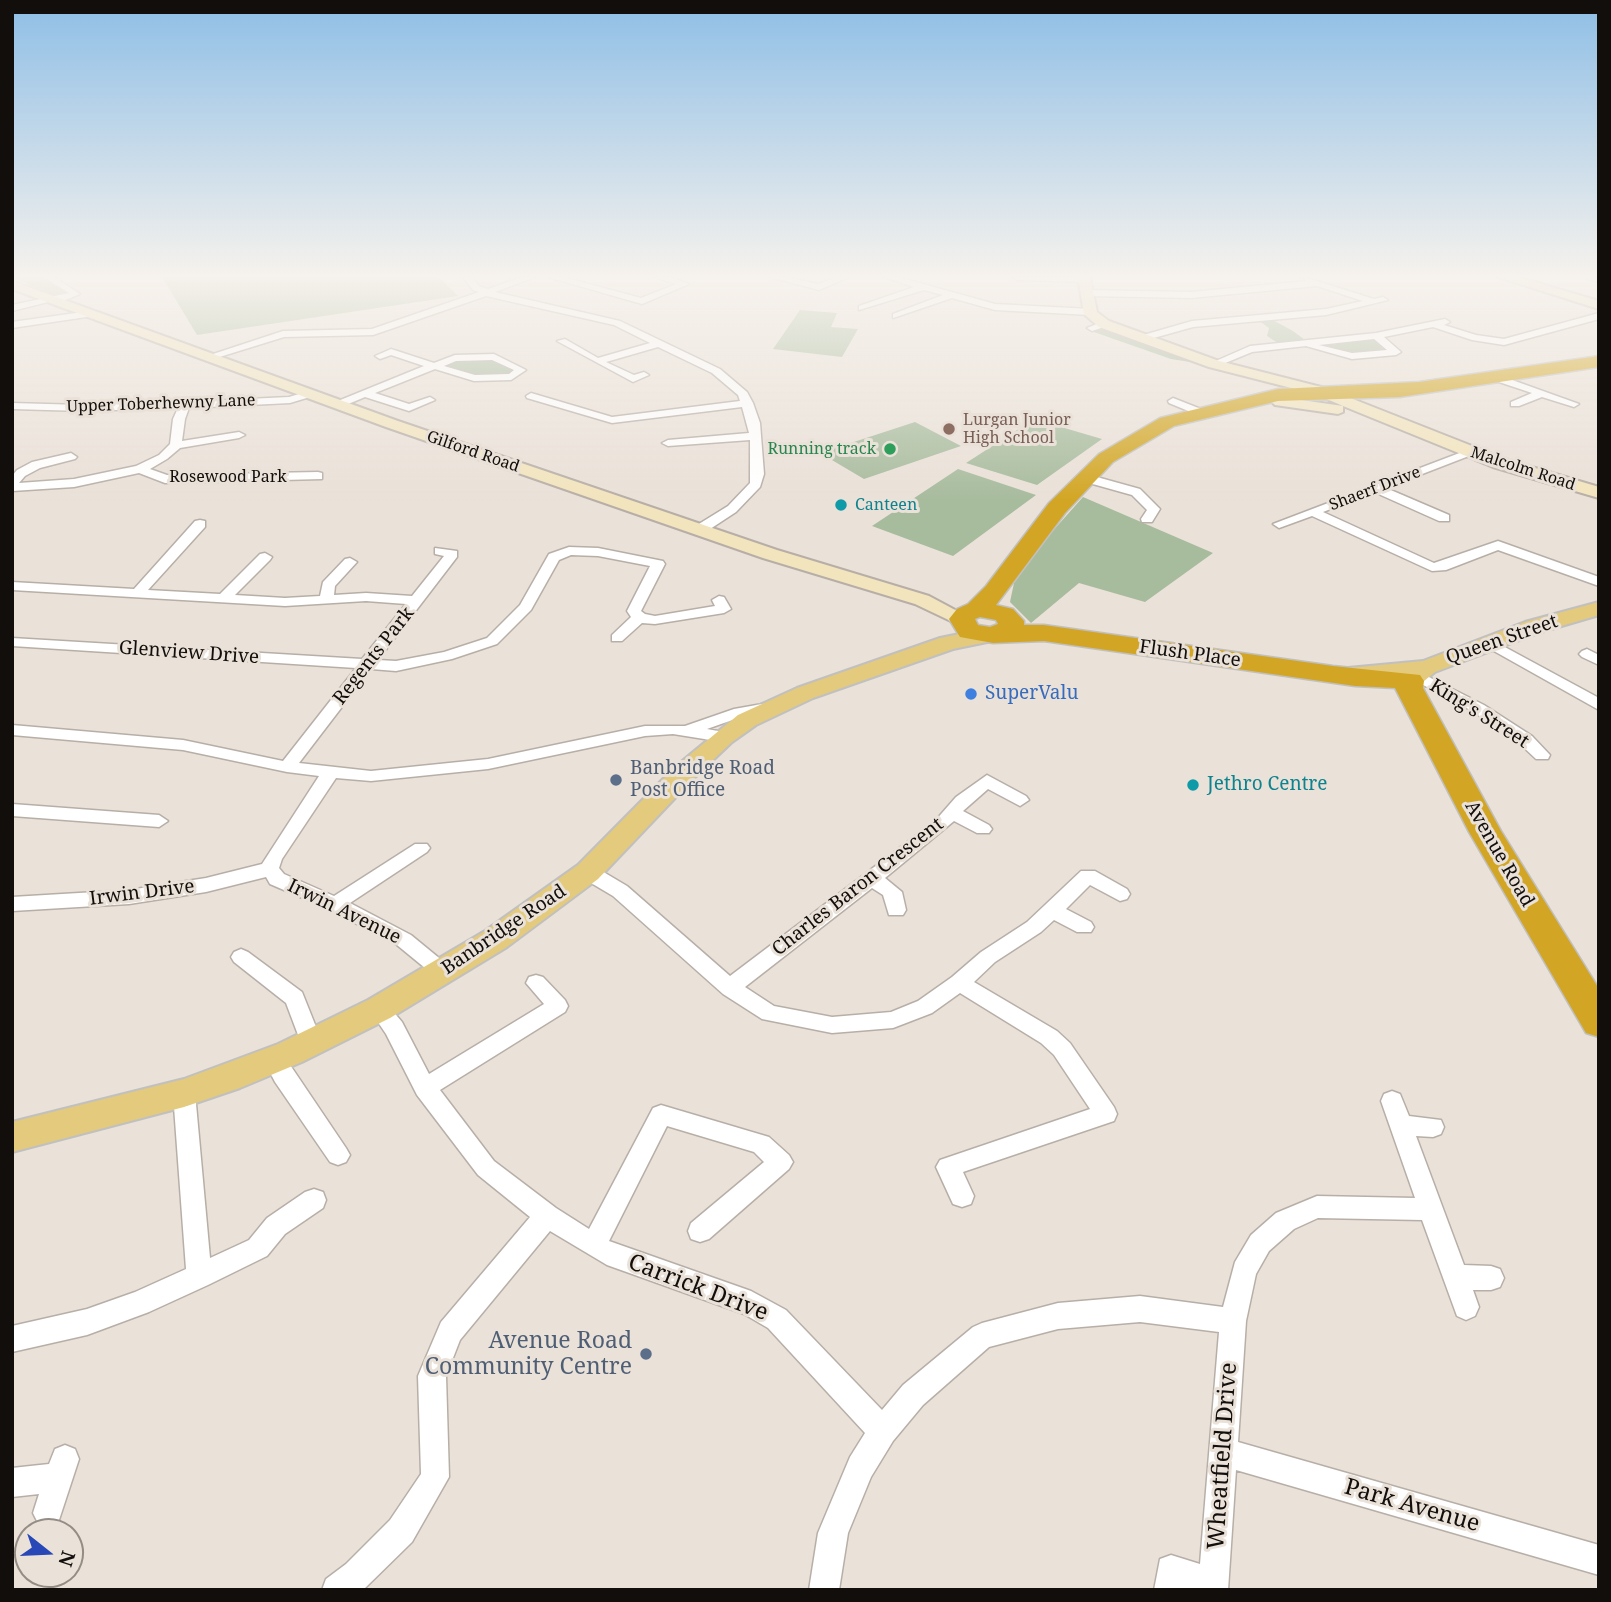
<!DOCTYPE html>
<style>
body{margin:0}
#map{position:relative;width:1611px;height:1602px;overflow:hidden;background:#eae1d8;font-family:"Noto Serif",serif}
canvas{display:block}
.frame{position:absolute;inset:0;border:14px solid #110e0b;pointer-events:none}
.north{position:absolute;left:14px;top:1518px;width:70px;height:70px;box-sizing:border-box;background:#eae1d8;border:2px solid #938d86;border-radius:50%;rotate:108deg;font-size:19px;font-weight:700;line-height:28px;text-align:center;color:#110e0b}
.north::after{content:'';display:block;margin:auto;width:24px;height:32px;background:#2848b8;clip-path:polygon(50% 0,100% 100%,50% 72%,0 100%)}
</style>
<div id="map">
<canvas width="1611" height="1602"></canvas>
<div class="frame"></div>
<div class="north">N</div>
</div>
<script>
const g = document.querySelector('canvas').getContext('2d');
g.lineJoin = 'round';
function fillPath(path, color) {
  g.fillStyle = color;
  g.fill(path, 'evenodd');
}
function poly(rows) {
  const path = new Path2D();
  for (const r of rows) {
    path.moveTo(r[0], r[1]);
    for (let i = 2; i < r.length; i += 2) path.lineTo(r[i], r[i + 1]);
  }
  return path;
}
function trace(path, color, width, dash) {
  g.strokeStyle = color;
  g.lineWidth = width;
  g.lineCap = dash ? 'butt' : 'round';
  g.setLineDash(dash || []);
  g.stroke(path);
}
function label(font, color, halo, rows, align = 'center') {
  g.font = font + ' "Noto Serif",serif';
  g.lineWidth = 6;
  g.setLineDash([]);
  g.textBaseline = 'middle';
  g.strokeStyle = halo;
  g.fillStyle = color;
  for (const [text, x, y, turn = 0] of rows) {
    g.save();
    g.translate(x, y);
    g.rotate((+turn || 0) * Math.PI / 180);
    g.textAlign = isNaN(turn) ? turn : align;
    if (halo) g.strokeText(text, 0, 0);
    g.fillText(text, 0, 0);
    g.restore();
  }
}
fillPath(poly([
 [12,277,42,277,69,293,55,296],
 [162,277,439,277,458,296,197,335],
 [800,310,837,313,831,327,858,329,842,357,773,349],
 [1271,319,1293,331,1305,340,1278,343,1267,336,1269,328,1258,320],
 [1103,327,1203,364,1171,359,1091,331],
 [1373,338,1391,350,1356,355,1316,344,1331,345],
 [494,359,515,369,510,376,478,377,446,366,453,360],
 [1034,419,1102,439,1037,485,966,463],
 [915,422,961,446,864,479,820,453],
 [958,469,1036,495,953,556,872,526],
 [1083,497,1213,553,1145,602,1079,583,1031,623,1010,602,1014,583,1050,534]
]), '#a7bb9d');
const street = poly([
 [44,277,54,277,80,294,56,304,52,301,12,311,12,305,69,293,44,277],
 [463,277,472,277,479,286,488,289,522,277,535,277,495,292,620,321,720,369,747,392,753,403,760,423,764,474,760,487,736,512,704,533,694,533,694,527,728,506,750,483,750,440,668,446,662,443,668,440,749,433,742,407,612,423,527,398,526,396,531,393,612,417,740,401,738,395,712,373,658,347,606,362,634,375,644,372,649,375,633,382,557,341,565,339,598,358,650,343,614,325,486,296,373,335,284,337,213,359,204,357,283,331,372,329,479,292,473,290,463,277],
 [548,277,563,277,641,298,676,284,655,277,670,277,689,284,642,304,548,277],
 [770,277,786,277,818,284,837,277,849,277,819,290,770,277],
 [884,277,898,277,995,304,1091,309,1096,312,1091,315,995,310,952,298,893,318,893,314,943,295,924,290,859,310,859,306,914,287,884,277],
 [1013,277,1087,277,1088,279,1084,282,1017,280,1013,277],
 [1304,277,1374,299,1383,297,1388,300,1326,315,1193,327,1143,341,1138,338,1140,336,1192,321,1326,309,1363,301,1317,286,1191,298,1087,296,1083,293,1087,290,1191,292,1306,281,1304,277],
 [1587,277,1599,277,1599,282,1588,279,1587,277],
 [90,311,95,314,93,316,12,328,12,322,90,311],
 [1599,313,1599,319,1504,345,1472,340,1433,327,1384,337,1401,352,1396,355,1352,359,1306,346,1252,352,1218,366,1209,364,1250,346,1376,333,1445,319,1450,322,1444,325,1476,335,1504,339,1599,313],
 [1374,339,1387,350,1352,353,1319,345,1374,339],
 [1104,321,1109,324,1107,326,1092,331,1087,328,1104,321],
 [391,349,434,363,455,355,494,354,526,370,511,380,474,381,435,369,375,393,409,404,430,397,435,400,409,411,365,397,341,407,333,407,333,403,424,366,391,355,380,359,375,356,391,349],
 [492,360,514,370,509,374,475,375,444,366,456,361,492,360],
 [1493,376,1501,376,1579,404,1574,407,1542,397,1519,406,1511,406,1511,402,1532,393,1493,380,1493,376],
 [309,391,314,394,313,396,290,403,189,408,185,419,182,441,239,432,245,435,239,438,180,448,167,459,150,469,167,475,318,472,322,473,322,479,165,483,139,473,74,487,12,491,12,476,17,470,32,462,71,453,77,457,75,459,40,468,25,476,19,483,74,479,136,466,159,455,170,444,173,419,178,408,83,411,12,409,12,403,83,405,185,402,289,397,309,391],
 [1173,398,1206,411,1207,413,1198,415,1169,403,1168,401,1173,398],
 [1470,449,1474,450,1474,454,1386,488,1449,515,1449,521,1439,521,1374,492,1323,512,1434,563,1498,541,1599,577,1599,586,1498,550,1446,570,1432,571,1312,516,1279,528,1273,524,1470,449],
 [1086,474,1140,489,1160,509,1152,522,1142,522,1141,519,1147,510,1132,495,1082,481,1080,478,1086,474],
 [200,520,205,521,205,527,148,590,220,594,260,554,265,553,272,557,270,560,235,595,285,598,320,596,323,582,345,559,350,558,357,562,335,586,334,595,366,593,412,596,444,556,435,554,435,548,457,551,457,557,378,660,396,661,444,652,487,638,520,605,549,554,569,547,598,548,663,561,665,564,641,611,645,614,655,616,715,606,712,600,719,596,724,597,731,609,724,613,655,624,642,623,622,641,612,641,612,635,631,617,627,611,650,566,598,556,571,555,559,560,531,610,497,644,452,659,396,671,371,669,299,763,371,771,488,759,645,726,685,726,734,709,768,703,776,708,774,711,738,718,707,729,729,733,731,737,723,742,673,734,645,736,488,769,371,781,336,778,282,859,279,868,284,874,334,896,415,844,427,844,430,848,427,852,350,903,411,935,450,967,453,972,450,977,443,980,436,977,397,945,328,909,270,884,266,877,206,892,129,904,12,911,12,897,129,890,206,878,262,864,319,776,287,772,183,750,12,735,12,725,183,740,283,761,356,668,12,646,12,638,362,659,406,604,366,601,285,606,12,590,12,582,134,589,195,521,200,520],
 [1490,639,1599,698,1599,710,1485,646,1483,643,1490,639],
 [1587,649,1599,655,1599,665,1582,657,1579,654,1582,651,1587,649],
 [1415,670,1484,705,1532,736,1550,755,1548,759,1536,759,1520,744,1472,711,1410,678,1407,675,1415,670],
 [987,775,1026,796,1029,800,1020,806,988,789,963,811,989,825,992,829,989,833,977,833,954,821,885,878,902,892,906,910,903,915,889,915,883,895,872,888,745,987,774,1006,832,1017,891,1012,918,1001,952,977,981,952,1027,922,1081,871,1095,871,1127,889,1130,894,1127,899,1120,901,1090,885,1066,909,1091,922,1094,927,1091,932,1077,932,1054,920,1041,932,995,962,974,982,1057,1031,1070,1043,1114,1107,1117,1114,1114,1121,963,1172,974,1196,971,1204,962,1207,953,1204,936,1167,940,1160,1090,1109,1054,1055,1041,1043,960,993,932,1013,893,1028,832,1033,762,1019,723,994,613,896,581,877,579,872,581,867,595,867,627,886,730,976,935,821,956,797,987,775],
 [12,804,159,815,168,821,159,827,12,816,12,804],
 [241,949,248,952,302,992,322,1042,319,1048,311,1051,303,1048,286,1003,234,962,231,957,234,952,241,949],
 [536,975,543,977,565,1000,568,1006,565,1012,440,1090,494,1161,556,1208,589,1229,653,1108,661,1105,769,1137,789,1155,793,1162,789,1169,709,1239,700,1242,691,1239,688,1231,691,1223,764,1162,754,1152,667,1126,609,1241,751,1291,786,1310,882,1410,903,1385,973,1327,982,1323,1058,1303,1140,1296,1223,1307,1235,1262,1251,1235,1276,1213,1317,1196,1415,1198,1381,1101,1384,1094,1392,1091,1400,1094,1409,1116,1441,1120,1444,1127,1441,1134,1433,1137,1416,1136,1464,1265,1491,1266,1500,1269,1504,1278,1500,1287,1491,1290,1473,1290,1479,1307,1475,1316,1466,1320,1457,1316,1422,1220,1318,1218,1294,1229,1269,1251,1256,1274,1246,1321,1238,1442,1599,1545,1599,1575,1236,1470,1228,1590,1154,1590,1160,1559,1171,1555,1200,1564,1219,1332,1140,1322,1058,1329,989,1347,923,1405,893,1441,871,1477,848,1533,839,1590,809,1590,818,1533,850,1457,865,1433,768,1328,744,1314,607,1265,550,1231,460,1340,446,1376,449,1477,412,1542,363,1590,322,1590,326,1579,346,1564,390,1520,421,1474,418,1376,441,1322,530,1217,478,1175,417,1095,386,1034,369,1009,372,1003,379,1001,386,1003,402,1022,429,1074,544,1004,526,983,529,977,536,975],
 [274,1050,282,1053,346,1148,350,1155,346,1162,338,1165,330,1162,275,1082,263,1059,266,1053,274,1050],
 [184,1084,192,1086,195,1093,210,1258,249,1240,267,1218,305,1192,314,1189,323,1192,326,1200,323,1208,285,1234,267,1256,208,1285,149,1312,87,1335,12,1352,12,1326,87,1309,135,1292,186,1269,173,1093,176,1086,184,1084],
 [65,1445,75,1449,79,1459,58,1523,48,1528,38,1523,33,1513,39,1494,12,1497,12,1468,49,1464,55,1449,65,1445]
]);
const secondary = poly([
 [1078,277,1090,277,1097,312,1109,321,1219,361,1325,388,1505,459,1599,487,1599,498,1493,467,1343,406,1343,412,1338,414,1275,405,1272,402,1280,397,1343,406,1315,394,1209,367,1099,327,1084,314,1078,277],
 [1498,277,1518,277,1599,301,1599,309,1498,277],
 [12,281,398,421,777,550,929,596,972,619,969,623,955,623,915,604,763,558,386,427,12,289,12,281]
]);
const primary = poly([
 [1599,602,1599,615,1541,632,1435,672,1418,686,1402,686,1398,681,1402,676,1348,682,1340,680,1336,675,1340,670,1348,668,1423,661,1525,622,1599,602],
 [989,628,997,630,1000,635,997,640,953,649,813,698,756,725,732,742,693,779,598,879,507,947,390,1018,302,1062,240,1088,184,1107,12,1152,12,1122,184,1079,278,1044,368,1000,485,931,578,865,675,767,738,715,797,688,940,638,989,628]
]);
const highway = poly([
 [1599,356,1599,367,1400,397,1278,401,1174,426,1113,462,1065,513,996,605,1013,609,1024,621,1024,625,1044,625,1333,666,1420,675,1424,681,1423,688,1501,831,1599,989,1599,1037,1586,1033,1469,832,1395,688,1355,686,1044,641,993,643,960,637,949,619,957,609,968,604,986,586,1049,503,1099,454,1160,418,1278,389,1419,382,1599,356],
 [980,617,996,620,998,624,990,627,978,625,975,619,980,617]
]);
trace(street, '#b7afa7', 3);
trace(secondary, '#b7afa7', 4);
trace(primary, '#c1c0c0', 4);
trace(highway, '#c1c0c0', 3);
fillPath(street, '#fff');
fillPath(secondary, '#f2e4bd');
fillPath(primary, '#e4ca7c');
fillPath(highway, '#d2a624');
const sky = g.createLinearGradient(0, 0, 0, 501);
sky.addColorStop(0, '#8ebee6');
sky.addColorStop(0.55, '#f6f2ed');
sky.addColorStop(1, '#f6f2ed00');
g.fillStyle = sky;
g.fillRect(0, 0, 1611, 501);
for (const [x, y, r, color] of [
 [949,429,7,"#8d6e63"],
 [890,449,7,"#2e9e5b"],
 [841,505,7,"#0f9aa8"],
 [971,694,7,"#3f7fe0"],
 [616,780,7,"#5c6f8a"],
 [1193,785,7,"#0f9aa8"],
 [646,1354,7,"#5c6f8a"]
]) {
  const dot = new Path2D();
  dot.arc(x, y, r, 0, 2 * Math.PI);
  g.fillStyle = color;
  g.fill(dot);
  trace(dot, '#eae1d8', 2.5);
}
label('16px', '#110e0b', '#eae1d8', [
 ["Upper Toberhewny Lane",161,404,-2],
 ["Gilford Road",473,452,19],
 ["Malcolm Road",1523,469,18],
 ["Rosewood Park",228,477],
 ["Shaerf Drive",1375,489,-21]
]);
label('16px', '#785e54', '#eae1d8', [
 ["Lurgan Junior",963,420],
 ["High School",963,438]
], 'left');
label('16px', '#27864d', '#eae1d8', [
 ["Running track",876,449]
], 'right');
label('16px', '#0d838f', '#eae1d8', [
 ["Canteen",855,505]
], 'left');
label('19px', '#110e0b', '#eae1d8', [
 ["Queen Street",1502,640,-19],
 ["Glenview Drive",189,653,4],
 ["Flush Place",1190,654,8],
 ["Regents Park",374,656,-52],
 ["King's Street",1479,714,32],
 ["Avenue Road",1499,854,60],
 ["Charles Baron Crescent",858,887,-38],
 ["Irwin Drive",142,893,-7],
 ["Irwin Avenue",344,912,26],
 ["Banbridge Road",504,930,-34]
]);
label('19px', '#366cbe', '#eae1d8', [
 ["SuperValu",985,694]
], 'left');
label('19px', '#4e5e75', '#eae1d8', [
 ["Banbridge Road",630,769],
 ["Post Office",630,791]
], 'left');
label('19px', '#0d838f', '#eae1d8', [
 ["Jethro Centre",1207,785]
], 'left');
label('23px', '#110e0b', '#eae1d8', [
 ["Carrick Drive",698,1288,21],
 ["Wheatfield Drive",1223,1456,-86],
 ["Park Avenue",1412,1506,16]
]);
label('23px', '#4e5e75', '#eae1d8', [
 ["Avenue Road",632,1341],
 ["Community Centre",632,1367]
], 'right');
</script>
